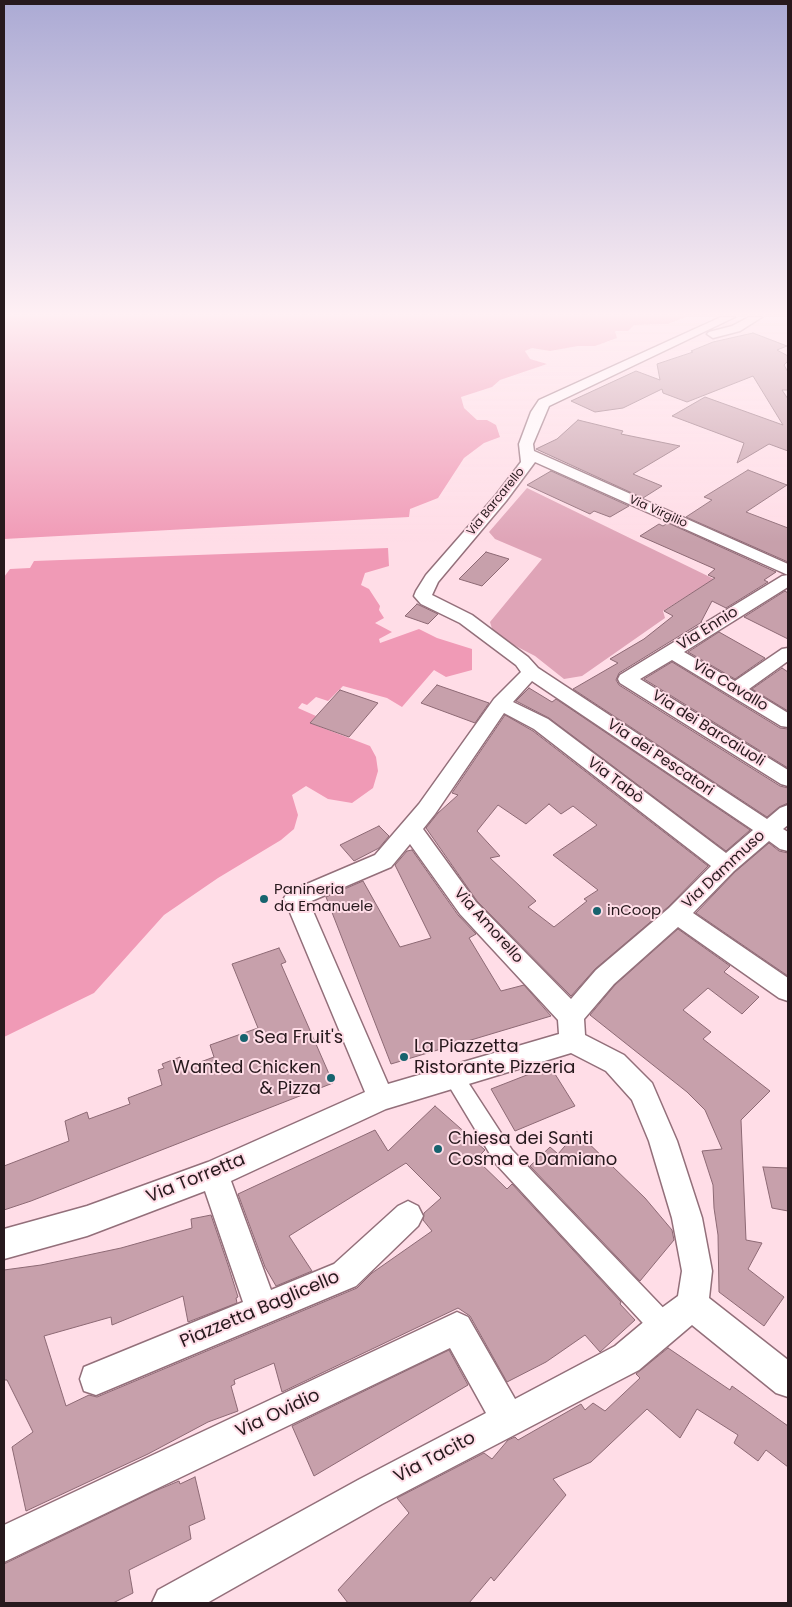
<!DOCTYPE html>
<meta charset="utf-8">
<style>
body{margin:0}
#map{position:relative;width:792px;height:1607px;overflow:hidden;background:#ffdde7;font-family:Poppins,sans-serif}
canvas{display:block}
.frame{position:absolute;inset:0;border:5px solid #27191d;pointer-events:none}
</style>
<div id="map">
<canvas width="792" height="1607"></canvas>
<div class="frame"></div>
</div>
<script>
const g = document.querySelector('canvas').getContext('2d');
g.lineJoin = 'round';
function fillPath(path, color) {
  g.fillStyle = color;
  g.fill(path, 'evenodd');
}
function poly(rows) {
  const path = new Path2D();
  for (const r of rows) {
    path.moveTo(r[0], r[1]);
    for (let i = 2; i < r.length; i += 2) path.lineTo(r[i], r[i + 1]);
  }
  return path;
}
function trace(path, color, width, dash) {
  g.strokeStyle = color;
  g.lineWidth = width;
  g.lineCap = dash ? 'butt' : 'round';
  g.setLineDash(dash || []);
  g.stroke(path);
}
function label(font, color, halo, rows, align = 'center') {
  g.font = font + ' Poppins,sans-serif';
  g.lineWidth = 4;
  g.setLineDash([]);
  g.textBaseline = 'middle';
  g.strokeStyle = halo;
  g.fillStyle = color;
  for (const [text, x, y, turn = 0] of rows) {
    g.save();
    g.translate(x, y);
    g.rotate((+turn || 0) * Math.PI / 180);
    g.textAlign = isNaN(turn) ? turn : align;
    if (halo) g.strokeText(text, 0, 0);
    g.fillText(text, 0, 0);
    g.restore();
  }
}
fillPath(poly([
 [527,488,714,579,663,611,665,618,582,676,564,679,535,656,506,641,493,632,490,622,542,559,495,539,489,532]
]), '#dfa4b7');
fillPath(poly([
 [4,317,685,317,668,324,634,325,628,331,615,331,617,338,595,346,578,346,550,351,532,348,525,351,530,359,547,364,500,380,492,387,461,397,464,408,477,420,487,420,496,425,500,437,484,443,464,458,438,498,410,509,409,517,4,539],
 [388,548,389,566,365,573,361,585,369,589,380,606,379,610,384,618,375,623,392,632,379,639,380,643,419,629,437,638,472,649,472,670,446,677,434,670,402,707,387,698,343,686,328,701,316,697,307,705,302,703,298,708,316,716,310,723,370,746,376,757,378,771,373,788,352,803,328,799,306,786,292,795,298,815,294,829,281,840,218,878,164,915,94,993,4,1037,4,577,10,569,30,568,34,561]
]), '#f09ab6');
const building = poly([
 [753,333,787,346,777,350,788,356,788,361,784,365,788,372,788,390,782,390,788,399,788,451,769,444,737,463,744,443,672,416,705,397,783,425,753,376,687,402,663,393,662,389,623,408,595,412,571,401,636,371,660,380,657,364,693,352,691,351,713,342,753,333],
 [578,420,623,431,621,434,680,446,633,474,662,486,643,498,536,449,557,439,578,420],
 [748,470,787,485,746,512,788,528,788,562,686,517,712,500,704,497,748,470],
 [551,471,629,506,610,517,594,511,590,514,527,485,551,471],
 [668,523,776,572,764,580,768,582,726,608,712,601,701,622,702,622,619,673,616,680,619,685,780,786,788,788,788,803,779,807,767,817,573,689,618,663,610,659,644,639,673,616,664,611,715,578,708,575,715,569,640,536,659,524,663,526,668,523],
 [486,552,509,559,482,586,459,579,486,552],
 [785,591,788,593,788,639,744,617,785,591],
 [417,604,419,605,438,614,428,624,405,616,417,604],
 [719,632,765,658,735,679,688,652,719,632],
 [672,662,780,728,788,729,788,768,644,679,672,662],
 [782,668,788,672,788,711,752,689,782,668],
 [437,685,489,703,475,723,421,703,437,685],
 [529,688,552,702,556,699,750,830,726,851,549,718,516,701,529,688],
 [340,690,378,703,349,737,310,723,340,690],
 [505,715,533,731,708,866,668,907,595,969,571,996,477,901,426,828,438,813,458,795,452,793,505,715],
 [549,804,561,814,573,806,597,825,553,855,598,890,584,899,587,901,554,927,528,907,536,901,490,858,500,856,477,831,498,805,526,824,549,804],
 [379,826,389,836,379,848,354,861,340,845,379,826],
 [769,843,779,851,788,853,788,976,696,913,735,872,769,843],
 [412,850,458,915,476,934,469,938,501,991,524,985,551,1016,391,1064,326,897,363,881,400,947,431,938,395,865,407,851,412,850],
 [678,929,730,966,724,972,759,997,742,1014,708,988,683,1010,711,1032,703,1039,770,1091,741,1120,746,1240,762,1243,748,1269,784,1297,764,1326,719,1292,718,1235,714,1208,713,1185,702,1151,722,1149,705,1110,687,1092,590,1015,615,985,678,929],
 [279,948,286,962,281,964,333,1083,31,1201,4,1210,4,1166,69,1141,65,1121,87,1112,89,1119,130,1104,128,1098,162,1085,158,1070,164,1068,162,1064,180,1057,184,1068,214,1057,210,1045,258,1028,232,964,279,948],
 [550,1066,575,1106,515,1131,491,1089,550,1066],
 [435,1106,485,1150,476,1159,507,1189,512,1184,621,1302,620,1304,635,1320,600,1352,585,1335,546,1362,507,1382,470,1316,458,1308,282,1392,274,1363,234,1380,235,1384,231,1386,238,1411,208,1422,148,1454,26,1511,12,1447,33,1432,7,1380,4,1380,4,1270,41,1265,121,1248,192,1228,191,1219,211,1215,228,1265,238,1297,236,1298,237,1303,188,1322,183,1296,112,1325,111,1317,44,1336,66,1406,89,1395,97,1397,357,1288,372,1273,432,1231,423,1220,424,1213,441,1198,406,1163,289,1236,312,1271,276,1286,265,1267,238,1194,375,1130,388,1151,435,1106],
 [577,1132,645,1198,672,1230,674,1240,640,1281,530,1166,550,1147,558,1154,577,1132],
 [763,1167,788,1168,788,1211,772,1208,763,1167],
 [668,1348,730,1390,732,1386,788,1426,788,1467,766,1450,758,1461,734,1443,738,1435,697,1409,680,1438,647,1409,591,1462,553,1479,566,1495,494,1581,491,1577,469,1603,348,1603,338,1590,409,1513,397,1498,484,1453,492,1459,508,1440,515,1437,518,1440,581,1404,585,1410,593,1403,605,1411,640,1378,636,1374,668,1348],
 [449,1350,468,1385,314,1476,292,1426,449,1350],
 [195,1477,205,1519,189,1526,191,1539,129,1570,133,1593,113,1603,4,1603,4,1564,155,1491,179,1481,180,1484,195,1477]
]);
fillPath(building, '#c7a0ab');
trace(building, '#8d6974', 1);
const pedestrian = poly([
 [453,1067,460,1070,512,1150,672,1317,675,1326,672,1335,663,1338,654,1335,496,1164,443,1076,446,1070,453,1067]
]);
const minor = poly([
 [721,317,735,317,549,406,533,444,534,451,788,564,788,575,535,462,506,501,438,582,432,595,472,615,528,657,538,668,767,819,780,808,788,805,788,825,783,829,788,832,788,851,780,849,769,841,734,871,693,913,788,978,788,1001,779,998,678,927,614,984,584,1019,585,1035,624,1055,652,1083,677,1141,702,1218,712,1271,709,1298,788,1360,788,1397,776,1393,692,1325,639,1370,382,1504,207,1603,152,1603,158,1590,358,1480,486,1413,450,1348,4,1562,4,1525,457,1312,468,1317,515,1399,615,1346,652,1315,678,1296,682,1271,672,1218,649,1141,632,1100,606,1071,571,1053,386,1109,231,1181,271,1290,334,1264,398,1206,408,1201,418,1206,423,1216,418,1226,356,1286,96,1395,84,1391,80,1379,84,1367,243,1302,205,1191,87,1236,4,1259,4,1229,87,1206,208,1162,365,1092,284,898,288,892,375,855,419,804,494,699,521,672,516,665,460,623,421,604,414,596,416,591,426,575,496,495,521,462,519,444,531,412,539,400,721,317],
 [532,681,753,830,726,853,548,719,513,702,532,681],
 [504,713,534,729,711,866,669,908,596,970,571,999,476,902,423,829,435,814,504,713],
 [410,844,460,914,558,1020,559,1034,388,1084,309,902,391,867,410,844],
 [749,317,762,317,740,331,713,338,707,334,709,332,732,326,749,317],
 [788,575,788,587,684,652,735,681,782,649,788,648,788,661,749,689,788,713,788,727,781,726,672,660,640,679,788,770,788,786,781,784,620,683,618,679,620,675,782,576,788,575]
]);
trace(pedestrian, '#936f7a', 3);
trace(minor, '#936f7a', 3);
fillPath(pedestrian, '#fff');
fillPath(minor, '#fff');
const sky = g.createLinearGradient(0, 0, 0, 542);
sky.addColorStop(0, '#abaad4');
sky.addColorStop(0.58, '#fff0f4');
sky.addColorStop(1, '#fff0f400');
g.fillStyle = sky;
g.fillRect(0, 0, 792, 542);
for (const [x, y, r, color] of [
 [264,899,5,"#17636e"],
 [597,911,5,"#17636e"],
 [244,1038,5,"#17636e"],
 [404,1057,5,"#17636e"],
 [331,1078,5,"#17636e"],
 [438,1149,5,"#17636e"]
]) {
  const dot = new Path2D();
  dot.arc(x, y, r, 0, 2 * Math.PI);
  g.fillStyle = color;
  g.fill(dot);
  trace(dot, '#ffdde7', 2);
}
label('12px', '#27191d', '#ffdde7', [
 ["Via Barcarello",496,502,-51],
 ["Via Virgilio",658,512,24]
]);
label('15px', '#27191d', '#ffdde7', [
 ["Via Ennio",708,629,-32],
 ["Via Cavallo",730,686,31],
 ["Via dei Barcaiuoli",708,729,32],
 ["Via dei Pescatori",660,758,34],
 ["Via Tabò",615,781,37],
 ["Via Dammuso",724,870,-43],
 ["Via Amorello",488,926,48]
]);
label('15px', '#27191d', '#ffdde7', [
 ["Panineria",274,890],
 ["da Emanuele",274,907],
 ["inCoop",607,911]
], 'left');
label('18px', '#27191d', '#ffdde7', [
 ["Sea Fruit's",254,1038],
 ["La Piazzetta",414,1047],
 ["Ristorante Pizzeria",414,1068],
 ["Wanted Chicken",321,1068,"right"],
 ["& Pizza",321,1089,"right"],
 ["Chiesa dei Santi",448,1139],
 ["Cosma e Damiano",448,1160]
], 'left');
label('18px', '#27191d', '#ffdde7', [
 ["Via Torretta",196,1179,-22],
 ["Piazzetta Baglicello",260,1310,-23],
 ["Via Ovidio",278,1414,-25],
 ["Via Tacito",435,1458,-28]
]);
</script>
